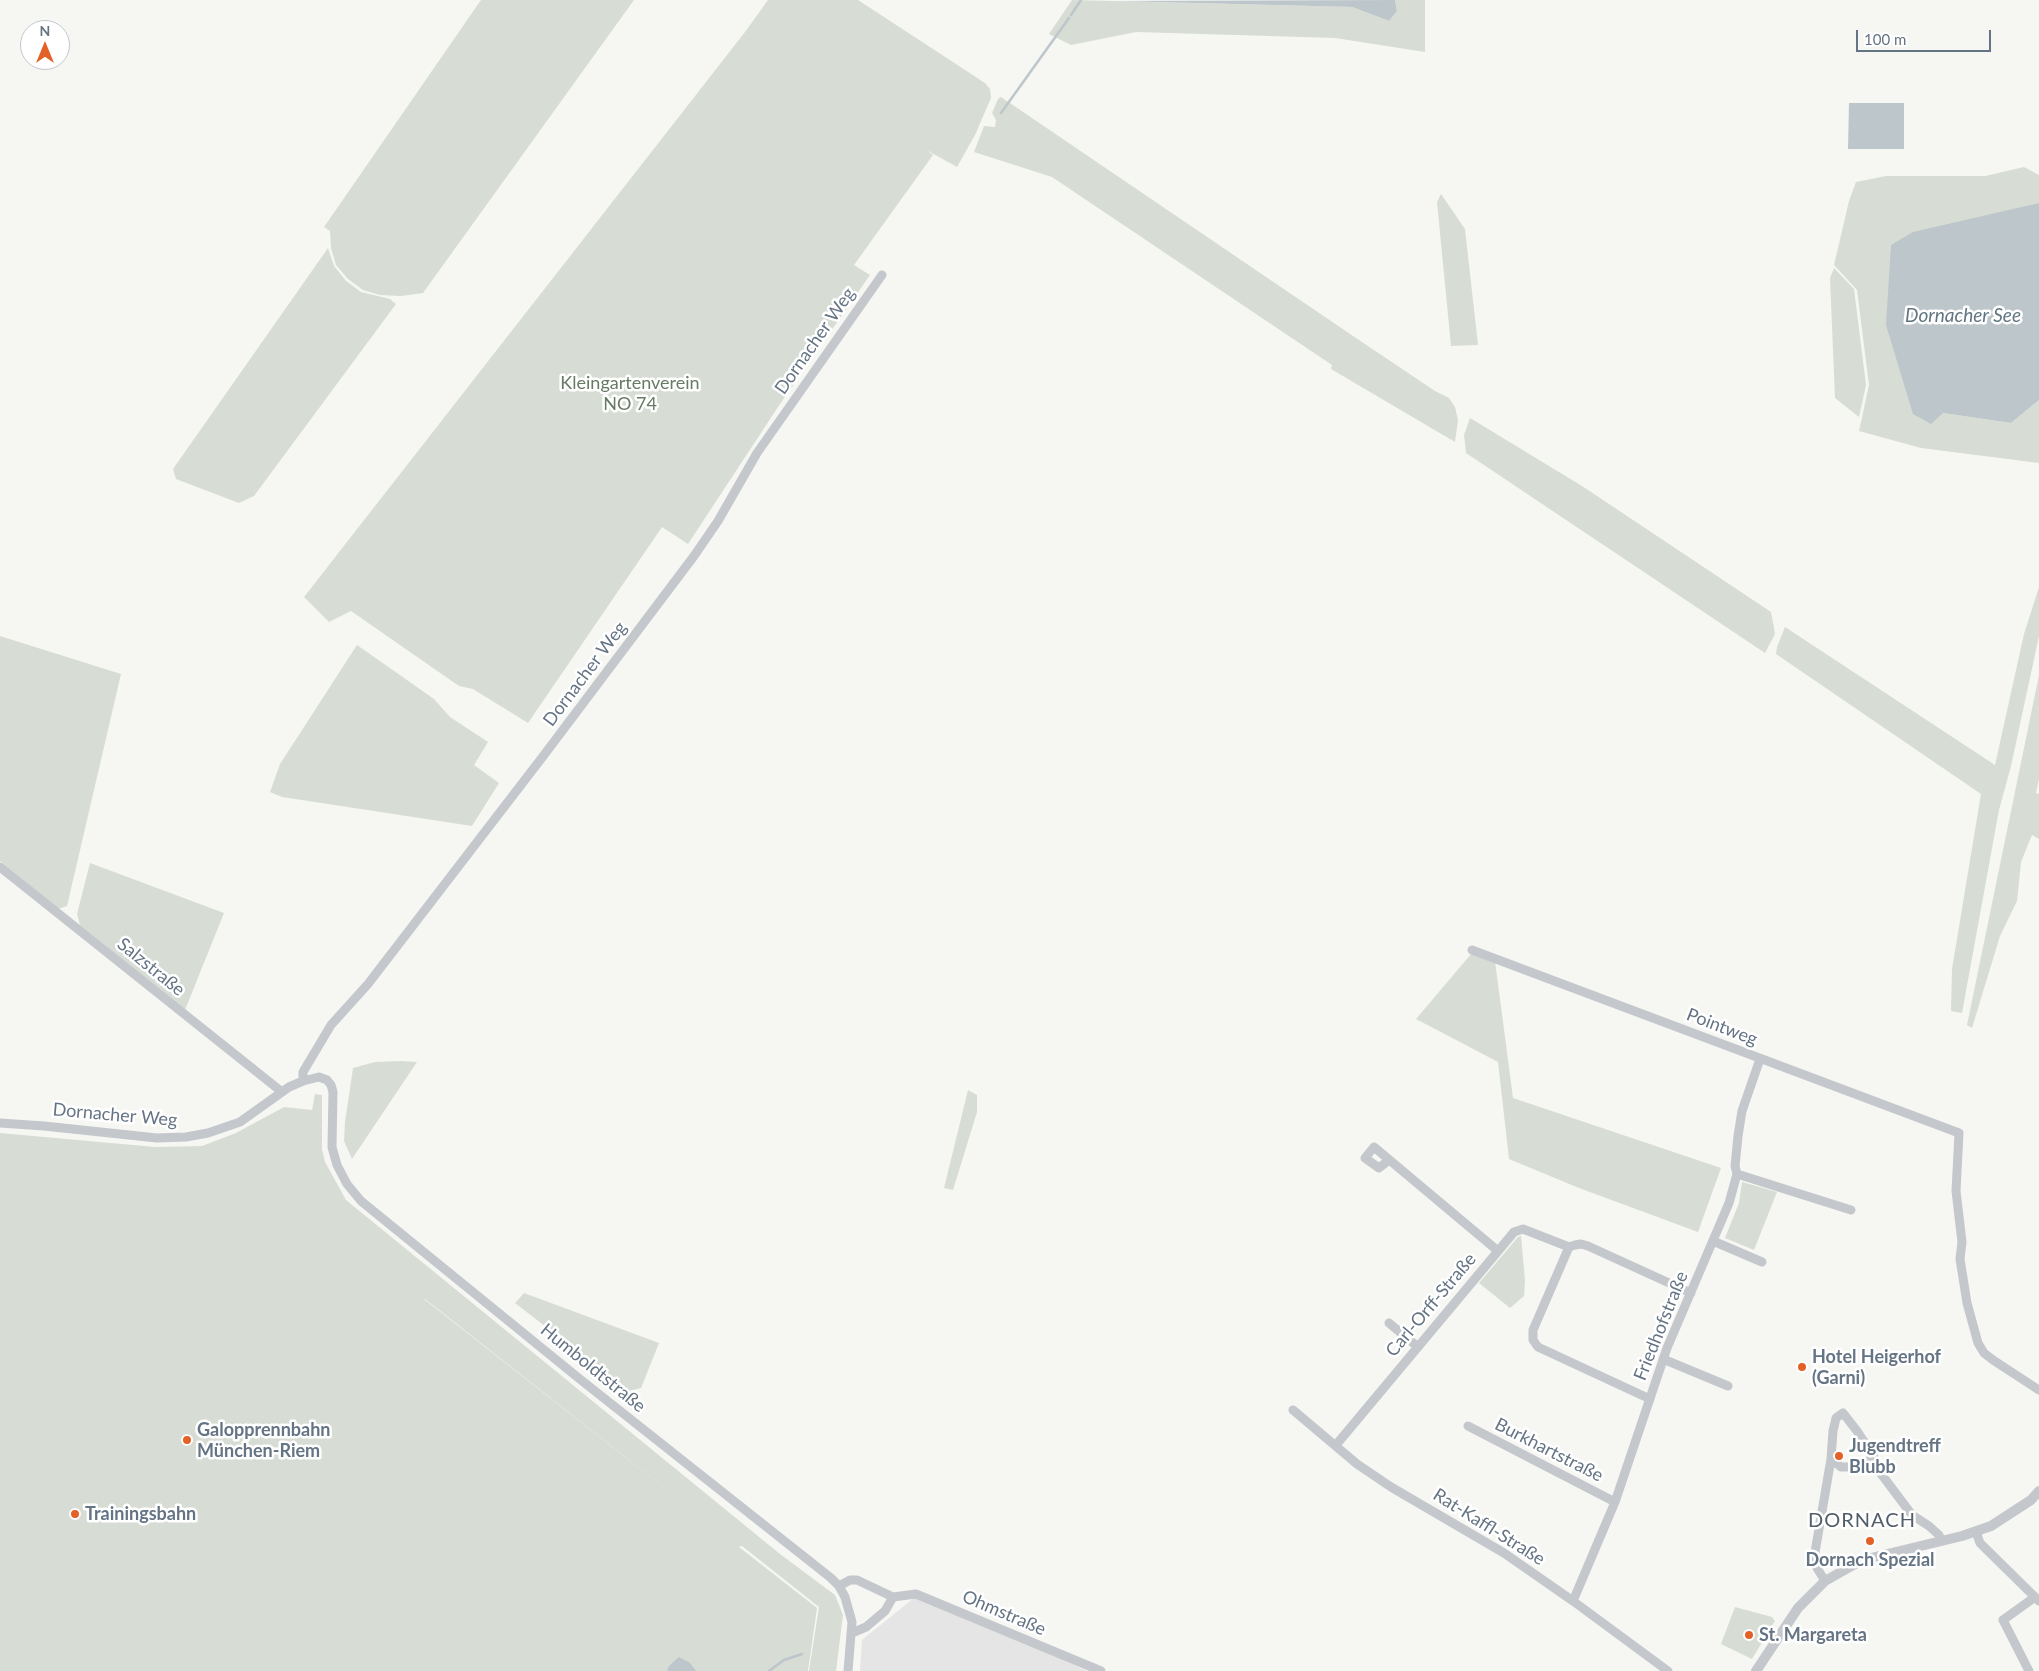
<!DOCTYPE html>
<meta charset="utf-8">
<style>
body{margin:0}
#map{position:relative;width:2039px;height:1671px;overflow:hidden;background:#f6f6f3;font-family:Lato,sans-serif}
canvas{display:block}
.north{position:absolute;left:20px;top:20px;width:50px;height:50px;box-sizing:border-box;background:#fff;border:1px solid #c1c7ce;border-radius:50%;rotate:0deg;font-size:14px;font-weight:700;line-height:20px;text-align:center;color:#657484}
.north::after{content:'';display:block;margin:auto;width:18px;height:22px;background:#e36126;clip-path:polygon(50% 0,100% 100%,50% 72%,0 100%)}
.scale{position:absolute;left:1856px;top:30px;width:135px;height:22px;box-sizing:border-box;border:2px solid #657484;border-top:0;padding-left:6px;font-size:15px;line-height:18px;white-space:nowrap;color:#657484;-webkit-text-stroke:4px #fff;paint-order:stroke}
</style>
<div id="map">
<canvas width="2039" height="1671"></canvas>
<div class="north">N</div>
<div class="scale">100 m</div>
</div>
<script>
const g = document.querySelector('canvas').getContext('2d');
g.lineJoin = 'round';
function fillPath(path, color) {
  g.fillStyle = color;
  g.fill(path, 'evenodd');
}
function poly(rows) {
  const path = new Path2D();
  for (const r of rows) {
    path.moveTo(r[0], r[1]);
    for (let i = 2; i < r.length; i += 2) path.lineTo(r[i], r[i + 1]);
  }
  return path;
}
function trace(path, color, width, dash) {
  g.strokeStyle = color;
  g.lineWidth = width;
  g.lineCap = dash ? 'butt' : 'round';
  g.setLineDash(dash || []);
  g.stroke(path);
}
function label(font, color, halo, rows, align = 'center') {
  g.font = font + ' Lato,sans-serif';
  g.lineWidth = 5;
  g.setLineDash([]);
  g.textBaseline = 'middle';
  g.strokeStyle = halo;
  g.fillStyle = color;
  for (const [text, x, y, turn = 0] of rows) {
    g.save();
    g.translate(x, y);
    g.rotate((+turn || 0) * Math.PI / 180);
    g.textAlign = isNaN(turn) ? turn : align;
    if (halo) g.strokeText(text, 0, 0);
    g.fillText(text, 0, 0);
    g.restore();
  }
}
fillPath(poly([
 [915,1597,1031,1644,1087,1671,860,1671,862,1640]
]), '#e4e5e4');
fillPath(poly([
 [481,0,634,0,423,293,401,296,380,295,363,290,348,279,336,265,331,248,330,231,324,227],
 [768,0,858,0,985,83,990,89,991,98,975,135,957,167,930,152,930,150,929,152,933,155,854,265,870,275,778,407,688,544,662,527,528,723,473,689,459,686,351,611,329,622,304,597,745,32],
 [1072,0,1352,7,1389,21,1397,11,1395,0,1425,0,1425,52,1335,38,1136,32,1071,45,1049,34],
 [1001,97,1353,336,1435,391,1449,398,1455,407,1458,420,1455,442,1331,369,1332,365,1052,177,974,152,984,126,995,127,996,120,992,113,998,99],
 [2024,167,2039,175,2039,203,1988,216,1943,413,2011,423,2039,400,2039,463,1921,448,1859,431,1869,385,1857,290,1834,265,1849,201,1856,182,1886,176,1985,176],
 [1441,194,1465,229,1478,345,1451,346,1437,202],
 [328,248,334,266,346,281,361,292,390,299,396,304,254,496,239,503,176,479,173,469],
 [1834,268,1854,289,1866,385,1859,417,1835,398,1830,278],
 [1470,418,1582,486,1771,612,1775,634,1765,653,1466,453,1464,435],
 [2039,587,2039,636,2011,766,1999,810,1962,1013,1951,1011,1952,969,1981,794,1776,654,1777,647,1785,627,1995,765,2024,634],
 [0,636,121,674,67,906,58,909,0,861],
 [357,645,434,699,450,717,488,742,474,765,499,783,472,826,282,797,270,792,280,764],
 [2039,675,2039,779,2036,793,2039,794,2039,839,2032,835,2021,862,2017,901,2000,936,1972,1028,1967,1025],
 [90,863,224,913,185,1010,80,925,77,914],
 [1472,953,1495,961,1513,1098,1721,1168,1698,1232,1579,1188,1509,1159,1498,1062,1416,1019],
 [401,1061,417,1062,352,1159,344,1141,345,1122,353,1068,375,1062],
 [968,1090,977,1095,977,1112,953,1190,944,1188],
 [315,1094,322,1095,322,1149,325,1162,346,1200,780,1554,835,1595,843,1615,836,1671,809,1671,819,1607,742,1546,739,1547,817,1608,808,1671,0,1671,0,1133,155,1147,202,1146,236,1133,284,1107,312,1110],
 [424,1299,425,1299,704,1519],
 [1742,1182,1777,1192,1754,1250,1725,1238,1739,1203],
 [1521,1236,1525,1281,1524,1296,1510,1308,1479,1283,1518,1237],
 [524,1293,659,1343,641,1388,629,1391,515,1303],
 [1735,1607,1772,1617,1775,1621,1752,1659,1721,1644]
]), '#d7ddd4');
fillPath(poly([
 [1395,0,1397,11,1389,21,1352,7,1117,1],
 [1849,103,1904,103,1904,149,1848,149],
 [2039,203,2039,400,2011,423,1943,413,1931,424,1913,414,1886,325,1891,245,1913,232],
 [679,1657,690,1663,696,1671,667,1671,669,1666]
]), '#bcc6cb');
trace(poly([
 [1071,15,1081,0],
 [1001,113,1069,18],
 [769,1671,784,1660,802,1654]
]), '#bcc6cb', 2.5);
trace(poly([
 [0,867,282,1092],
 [1472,950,1959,1133,1956,1191,1962,1242,1960,1259,1967,1303,1978,1343,1984,1353,1993,1360,2039,1390],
 [303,1081,303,1072,331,1025,368,984,544,755,694,556,718,521,757,453,882,275],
 [0,1123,44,1126,157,1138,186,1137,208,1133,240,1122,289,1087,303,1081,319,1077,327,1080,331,1085,333,1092,332,1147,337,1165,347,1184,361,1201,581,1380,831,1578,839,1586,845,1597,852,1622,848,1671],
 [1389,1160,1379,1168,1365,1158,1374,1147,1498,1251],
 [1737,1174,1851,1210],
 [1713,1241,1762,1262],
 [1389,1323,1418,1347],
 [1663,1359,1728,1386],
 [1650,1399,1538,1347,1533,1340,1533,1330,1569,1247,1575,1245,1581,1244,1588,1246,1691,1293],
 [1293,1410,1357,1464,1391,1487,1504,1553,1573,1601,1668,1671],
 [1468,1426,1615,1502],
 [1336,1445,1514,1232,1523,1229,1569,1247],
 [1831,1459,1841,1467,1858,1467,1874,1457],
 [1976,1532,1980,1543,2039,1601],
 [1825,1581,1817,1568,1814,1558,1831,1459,1833,1431,1836,1418,1843,1413,1857,1431,1874,1457,1879,1471,1912,1515,1929,1526,1939,1535,1941,1541],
 [839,1586,850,1580,857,1580,893,1597,916,1594,1101,1671],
 [1573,1601,1615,1502,1667,1348,1729,1203,1737,1174,1735,1166,1738,1136,1742,1111,1760,1059],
 [852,1633,866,1627,885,1611,893,1597],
 [2029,1671,2003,1620,2035,1597]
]), '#c4c7cb', 9);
trace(poly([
 [1756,1671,1798,1608,1825,1581,1855,1564,1871,1558,1962,1536,1991,1526,2031,1500,2039,1491]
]), '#c4c7cb', 10);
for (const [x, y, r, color] of [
 [1802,1367,5,"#e36126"],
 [187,1440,5,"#e36126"],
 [1839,1456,5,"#e36126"],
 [75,1514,5,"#e36126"],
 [1870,1541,5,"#e36126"],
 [1749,1635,5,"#e36126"]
]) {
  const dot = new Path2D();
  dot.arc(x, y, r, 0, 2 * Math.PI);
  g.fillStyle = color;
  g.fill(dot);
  trace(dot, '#fff', 2);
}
label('18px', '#657484', '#fff', [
 ["Dornacher Weg",815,341,-55],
 ["Dornacher Weg",585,674,-53],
 ["Salzstraße",151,967,39],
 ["Pointweg",1722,1027,21],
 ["Dornacher Weg",115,1115,5],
 ["Carl-Orff-Straße",1431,1305,-50],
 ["Friedhofstraße",1661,1326,-68],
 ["Humboldtstraße",593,1368,39],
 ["Burkhartstraße",1549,1450,27],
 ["Rat-Kaffl-Straße",1489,1527,32],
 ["Ohmstraße",1004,1613,23]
]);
label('18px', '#677b64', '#fff', [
 ["Kleingartenverein",630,383],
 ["NO 74",630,404]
]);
label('bold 18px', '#657484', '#fff', [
 ["Hotel Heigerhof",1812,1357],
 ["(Garni)",1812,1378],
 ["Galopprennbahn",197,1430],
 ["München-Riem",197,1451],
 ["Jugendtreff",1849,1446],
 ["Blubb",1849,1467],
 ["Trainingsbahn",85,1514],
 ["Dornach Spezial",1870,1560,"center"],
 ["St. Margareta",1759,1635]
], 'left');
label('italic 19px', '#617680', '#fff', [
 ["Dornacher See",1963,316]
]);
g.letterSpacing = '1px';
label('20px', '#535e69', '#fff', [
 ["DORNACH",1862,1521]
]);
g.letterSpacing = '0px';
</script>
